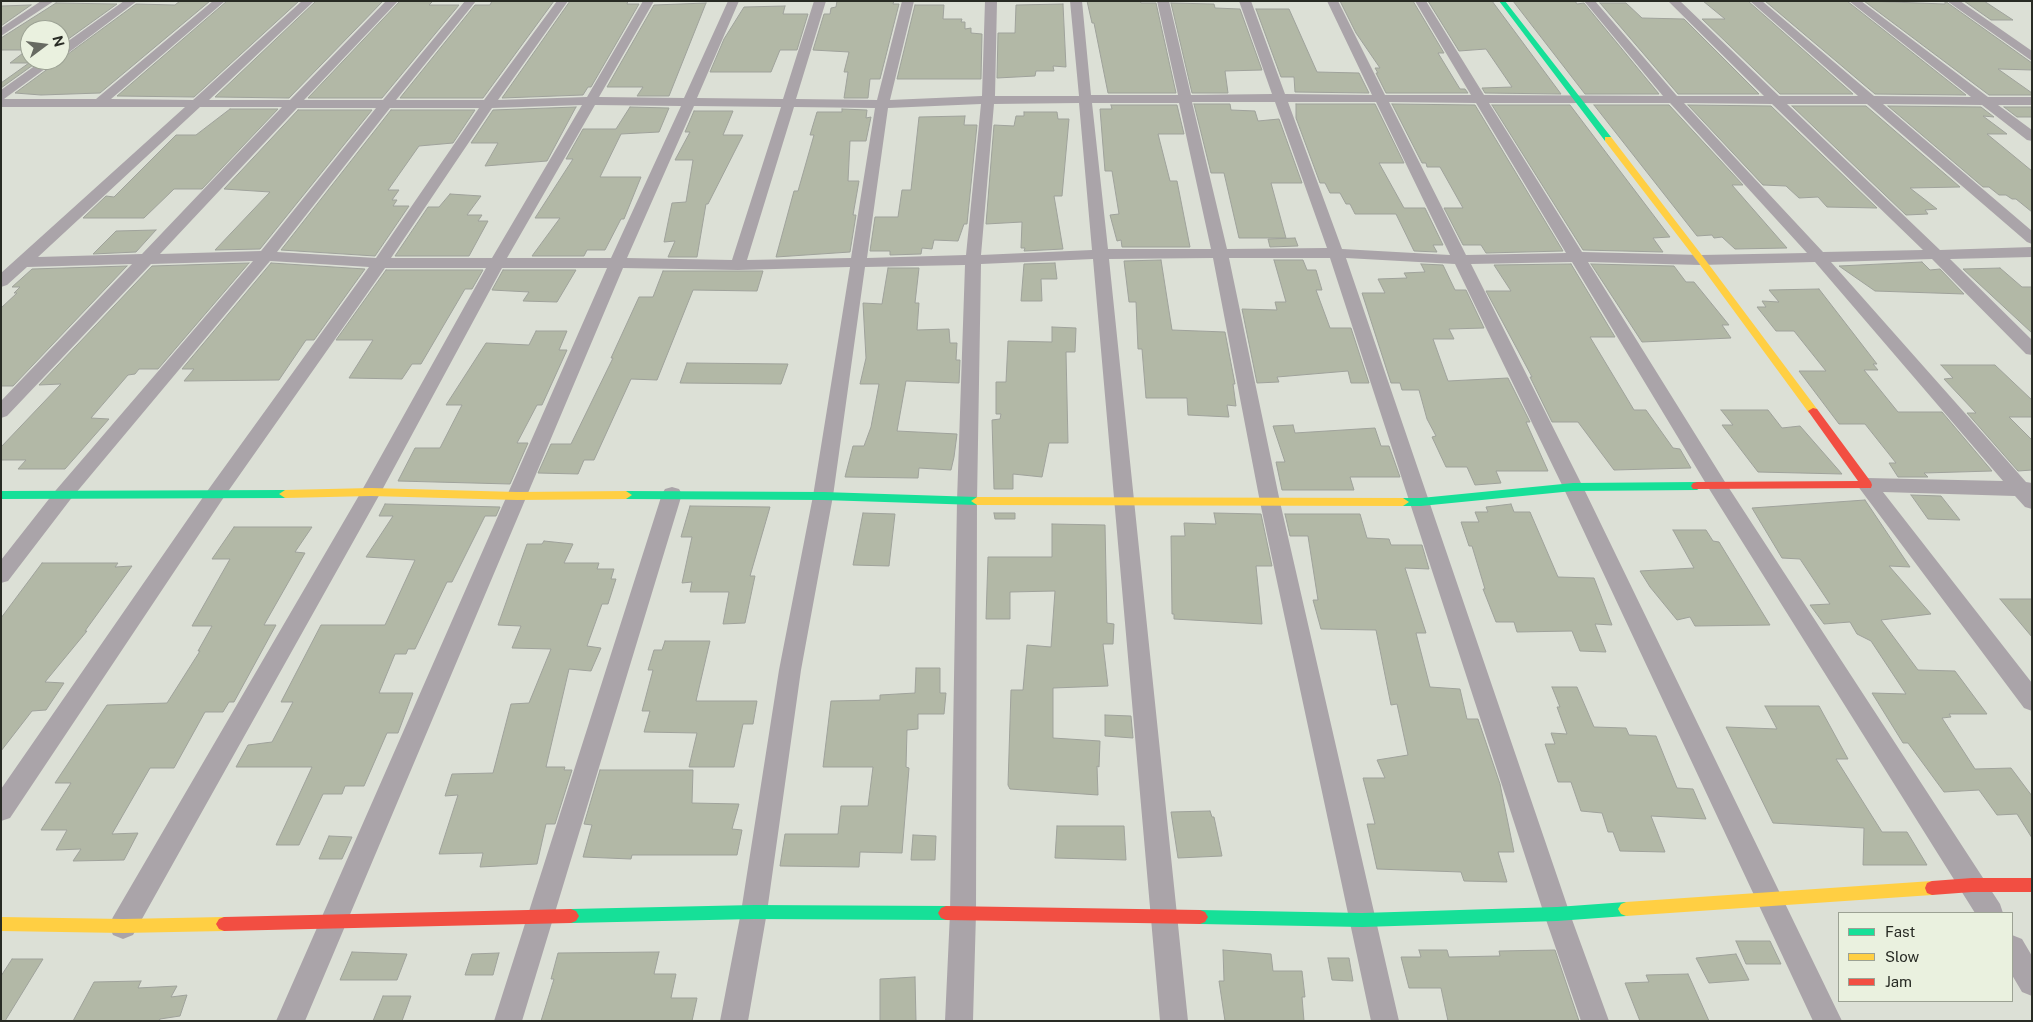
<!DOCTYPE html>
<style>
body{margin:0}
#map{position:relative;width:2033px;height:1022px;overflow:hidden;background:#dce0d6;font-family:"Public Sans",sans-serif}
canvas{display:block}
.frame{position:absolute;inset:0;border:2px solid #282b24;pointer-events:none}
.legend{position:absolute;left:1838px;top:912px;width:175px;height:90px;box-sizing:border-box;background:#eaf1df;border:1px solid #9ca294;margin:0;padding:6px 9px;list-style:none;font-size:15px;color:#282b24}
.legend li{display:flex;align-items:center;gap:10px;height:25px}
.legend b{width:25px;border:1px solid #9ca294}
.north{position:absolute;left:20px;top:20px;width:50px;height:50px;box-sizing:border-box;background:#eaf1df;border:1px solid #9ca294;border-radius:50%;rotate:75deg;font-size:14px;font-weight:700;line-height:20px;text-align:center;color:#282b24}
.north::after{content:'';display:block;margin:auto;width:18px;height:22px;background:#676a62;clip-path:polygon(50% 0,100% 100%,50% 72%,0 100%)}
</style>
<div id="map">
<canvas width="2033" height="1022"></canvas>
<div class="frame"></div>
<ul class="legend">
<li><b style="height:6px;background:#16e098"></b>Fast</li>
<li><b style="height:6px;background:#ffcf43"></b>Slow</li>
<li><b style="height:6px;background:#f24e42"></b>Jam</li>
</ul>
<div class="north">N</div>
</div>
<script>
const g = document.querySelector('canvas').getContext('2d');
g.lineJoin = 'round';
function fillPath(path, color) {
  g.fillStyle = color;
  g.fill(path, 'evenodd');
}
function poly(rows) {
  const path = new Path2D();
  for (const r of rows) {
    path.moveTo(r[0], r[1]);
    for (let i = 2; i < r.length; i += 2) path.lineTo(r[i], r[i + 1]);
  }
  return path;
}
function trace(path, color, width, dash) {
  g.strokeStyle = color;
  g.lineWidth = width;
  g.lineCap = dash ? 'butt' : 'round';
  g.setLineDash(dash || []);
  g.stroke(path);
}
const building = poly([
 [180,1,210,1,100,93,41,95,15,93,136,4,175,5,180,1],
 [227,1,299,1,194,97,117,96,227,1],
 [316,1,383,1,289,98,215,97,316,1],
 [400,1,433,1,429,5,459,5,382,98,308,98,400,1],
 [492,1,554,1,483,98,400,98,475,5,490,5,492,1],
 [570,1,628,1,627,4,639,4,591,87,588,87,583,95,502,98,570,1],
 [837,1,894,1,893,4,899,4,880,79,870,79,868,98,844,98,848,72,844,72,849,52,813,50,824,14,830,14,831,8,836,7,837,1],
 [1087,1,1140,1,1141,3,1156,3,1176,93,1108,93,1094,23,1092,23,1087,1],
 [1340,1,1413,1,1444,53,1438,53,1460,89,1465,89,1468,93,1386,93,1376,73,1378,73,1375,68,1380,68,1356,33,1340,1],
 [1428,1,1492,1,1561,94,1485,93,1482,88,1512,87,1486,49,1459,51,1428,1],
 [1513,1,1575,1,1577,4,1584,3,1659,94,1585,94,1513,1],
 [1703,1,1748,1,1853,94,1780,94,1702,19,1725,19,1703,1],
 [1765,1,1847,1,1966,95,1875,94,1765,1],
 [1864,1,1945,4,1945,1,2032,63,2032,70,1998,69,2032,93,2032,95,1989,95,1864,1],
 [1964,1,1984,1,2013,20,1991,20,1964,1],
 [56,3,117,4,60,45,60,30,30,30,30,60,40,60,1,88,1,83,29,63,10,63,27,50,1,50,1,38,56,3],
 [706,3,669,96,637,96,643,87,607,87,654,5,706,3],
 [1171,3,1214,4,1215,8,1240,9,1262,70,1225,71,1228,93,1192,93,1171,3],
 [1600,3,1626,3,1642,18,1684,19,1759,94,1678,94,1600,3],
 [1063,4,1066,67,1053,66,1054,71,1036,71,1035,76,997,78,998,33,1015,33,1016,5,1063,4],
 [31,5,1,26,1,6,31,5],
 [915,5,944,5,943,19,962,19,961,22,965,22,965,29,971,28,971,33,982,34,981,79,897,79,915,5],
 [785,6,783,14,808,14,797,50,780,50,771,72,710,72,724,39,744,7,785,6],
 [1256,9,1289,9,1317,72,1359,73,1369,93,1295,92,1294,77,1281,77,1256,9],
 [1194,104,1230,104,1231,110,1255,111,1258,121,1279,119,1302,183,1271,183,1286,238,1239,238,1224,173,1211,173,1194,104],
 [1296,104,1375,104,1404,163,1379,163,1404,208,1425,208,1443,245,1433,245,1437,252,1414,251,1396,214,1355,214,1350,204,1346,204,1340,193,1330,193,1325,183,1320,183,1296,118,1296,104],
 [1392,104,1475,105,1563,251,1486,253,1481,245,1463,245,1444,208,1463,208,1440,167,1427,167,1426,163,1422,163,1392,104],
 [1111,105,1177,105,1184,134,1158,134,1170,181,1177,181,1190,247,1122,247,1121,240,1117,241,1110,215,1119,214,1112,171,1105,171,1100,109,1112,109,1111,105],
 [1492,105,1570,105,1670,237,1653,238,1663,252,1583,250,1492,105],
 [1594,105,1669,105,1743,185,1732,185,1787,248,1735,249,1722,237,1714,238,1712,235,1697,236,1594,105],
 [1688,105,1771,106,1877,208,1827,207,1818,197,1799,198,1786,186,1763,185,1688,105],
 [1792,106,1866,106,1960,187,1910,188,1937,209,1925,210,1928,214,1906,215,1792,106],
 [1888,106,1981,107,1994,117,1983,116,2007,134,1987,134,2032,171,2032,212,2016,199,2012,199,2006,195,1999,195,1989,187,1983,187,1888,106],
 [576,107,547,161,485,166,498,143,471,143,493,110,576,107],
 [630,107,669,108,659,132,621,134,600,177,641,177,624,219,621,219,605,250,587,250,584,256,532,256,560,218,535,218,573,159,566,159,583,129,616,129,630,107],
 [2004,107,2032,107,2032,117,2017,117,2004,107],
 [230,109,278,109,202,189,174,189,144,218,83,218,106,196,114,197,176,135,196,135,230,109],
 [842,109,867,110,866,118,871,117,866,141,850,141,848,181,859,181,853,215,856,215,850,252,776,257,794,191,798,191,814,135,810,135,817,112,842,112,842,109],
 [298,110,372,110,260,249,215,250,270,192,224,189,298,110],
 [391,110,475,110,453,143,419,146,388,190,399,190,392,200,397,200,393,206,409,206,375,256,281,250,391,110],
 [694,111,733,111,723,135,743,135,708,204,706,204,697,257,668,257,675,241,664,242,672,203,686,202,693,160,675,160,690,132,685,132,694,111],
 [1024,112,1057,112,1058,119,1069,119,1062,196,1054,196,1063,249,1024,251,1025,248,1021,248,1022,222,986,224,994,125,1014,126,1016,116,1024,116,1024,112],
 [965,116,964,125,977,125,967,224,964,224,958,241,934,240,932,249,922,248,921,254,890,255,890,251,870,251,875,217,898,217,902,190,911,190,919,117,965,116],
 [450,194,481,196,467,215,482,215,478,221,488,221,469,256,395,256,428,207,439,207,450,194],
 [156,230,136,252,93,254,116,231,156,230],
 [1295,238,1298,246,1270,247,1268,239,1295,238],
 [1161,260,1172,330,1225,332,1235,384,1233,384,1236,406,1227,405,1229,417,1188,415,1187,398,1146,398,1142,349,1138,349,1136,302,1129,302,1124,261,1161,260],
 [1274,260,1303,260,1307,270,1316,270,1322,290,1316,290,1330,328,1351,328,1369,383,1351,383,1348,371,1277,377,1279,382,1257,383,1242,309,1277,310,1275,302,1286,302,1274,260],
 [1922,262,1930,270,1940,269,1964,294,1875,291,1839,266,1922,262],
 [249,263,158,369,139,369,135,374,128,375,91,418,109,419,65,469,18,469,26,460,1,460,1,447,61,384,39,385,152,266,249,263],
 [271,263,365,269,314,340,306,340,279,380,184,381,194,369,182,369,271,263],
 [1055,263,1057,279,1041,279,1042,301,1021,301,1024,264,1055,263],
 [1421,264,1443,265,1455,290,1466,290,1484,328,1449,329,1454,339,1433,339,1448,381,1508,378,1530,422,1526,422,1548,471,1496,471,1501,483,1475,485,1467,467,1446,467,1432,437,1436,436,1427,419,1419,390,1402,390,1400,383,1391,383,1362,293,1385,293,1378,279,1407,278,1404,273,1425,272,1421,264],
 [1571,264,1615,337,1590,337,1634,410,1646,410,1673,448,1680,449,1691,468,1614,470,1578,422,1552,422,1530,377,1532,377,1486,291,1511,291,1494,265,1571,264],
 [1591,264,1674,266,1686,282,1694,282,1729,325,1722,325,1731,338,1642,342,1591,264],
 [127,266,13,386,1,386,1,308,17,293,14,293,20,287,12,287,32,269,127,266],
 [888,268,919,268,915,303,919,303,917,330,949,329,950,343,957,343,956,360,960,360,959,383,906,381,897,431,957,434,954,457,951,470,919,468,918,478,845,477,853,446,864,446,871,427,879,384,860,384,866,358,863,303,882,304,888,268],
 [2000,268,2022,287,2032,287,2032,333,1963,269,2000,268],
 [386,270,483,270,472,289,465,289,421,364,412,364,402,379,349,378,373,340,336,340,386,270],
 [503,270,576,270,557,302,523,301,529,292,492,290,503,270],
 [663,271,763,271,757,291,693,290,657,380,631,379,594,460,584,460,578,474,538,473,551,444,571,444,613,358,611,358,639,297,653,297,663,271],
 [1819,289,1877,364,1873,364,1878,370,1864,370,1898,412,1942,412,1992,471,1924,473,1928,477,1898,477,1889,463,1896,463,1865,424,1839,424,1799,371,1826,371,1794,331,1776,331,1757,307,1766,307,1762,301,1779,302,1769,290,1819,289],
 [1052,327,1076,328,1075,352,1066,352,1068,443,1049,443,1042,477,1013,474,1013,489,994,489,992,420,1000,419,1001,414,996,414,996,382,1006,382,1008,341,1052,342,1052,327],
 [536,331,567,331,559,350,567,350,542,405,537,405,517,443,528,443,510,484,398,481,415,448,440,448,462,405,446,405,486,343,529,345,536,331],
 [687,363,788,364,781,384,680,383,687,363],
 [1941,365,1995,365,2032,400,2032,417,2009,417,2032,440,2032,470,2018,471,1967,413,1976,413,1944,379,1953,378,1941,365],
 [1721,410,1768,410,1782,428,1800,426,1842,474,1758,472,1722,425,1733,425,1721,410],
 [1293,425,1295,433,1375,428,1381,446,1389,446,1400,477,1350,477,1354,490,1282,490,1276,462,1285,462,1273,426,1293,425],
 [1911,495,1941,496,1960,520,1928,519,1911,495],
 [1865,500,1910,567,1889,566,1931,614,1881,620,1918,670,1955,671,1987,714,1949,714,1951,717,1942,718,1975,769,2011,768,2032,796,2032,838,2017,814,1997,815,1979,790,1944,792,1908,743,1903,743,1872,693,1906,694,1871,641,1857,634,1850,622,1824,624,1810,605,1830,604,1800,559,1782,558,1752,508,1865,500],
 [385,504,500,507,496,516,485,516,452,582,447,582,415,649,408,649,406,654,395,654,379,693,413,693,398,733,387,733,364,786,345,786,342,794,323,794,299,845,276,845,312,767,236,767,248,745,272,742,293,702,281,702,321,625,385,625,415,560,366,557,393,516,379,516,385,504],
 [1511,504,1514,512,1530,512,1558,577,1594,578,1612,625,1595,624,1606,652,1580,651,1572,631,1517,632,1514,622,1496,622,1483,589,1485,589,1472,546,1469,546,1461,522,1479,522,1475,512,1488,512,1486,507,1511,504],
 [690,506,770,507,750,576,755,576,745,623,723,624,729,592,690,592,692,582,682,583,692,537,681,537,690,506],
 [863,513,895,514,889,566,853,565,863,513],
 [994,513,1015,513,1015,519,995,519,994,513],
 [1214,513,1261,514,1272,566,1256,566,1262,624,1174,619,1174,614,1172,614,1171,536,1185,536,1184,523,1216,524,1214,513],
 [1285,514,1360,514,1367,538,1389,539,1391,545,1422,545,1429,569,1405,568,1426,633,1416,633,1430,687,1460,689,1467,719,1478,719,1500,784,1514,852,1498,852,1507,882,1464,881,1461,872,1377,869,1367,824,1375,824,1363,778,1385,778,1377,760,1408,755,1397,704,1391,705,1376,630,1321,629,1313,600,1318,600,1308,536,1290,536,1285,514],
 [1052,524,1105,525,1107,623,1114,624,1113,644,1103,644,1108,686,1053,688,1053,738,1100,741,1099,767,1097,766,1098,795,1010,789,1008,785,1011,690,1023,690,1027,645,1051,647,1055,591,1010,592,1010,619,986,619,988,557,1052,557,1052,524],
 [234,527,312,527,295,552,305,553,264,625,276,625,234,702,229,702,223,712,205,712,174,768,150,768,112,834,138,833,124,860,73,861,81,849,56,850,67,830,41,830,71,783,55,783,107,705,167,703,200,651,198,651,212,626,192,626,230,559,212,559,234,527],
 [1673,530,1706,530,1713,541,1719,542,1770,625,1695,626,1690,617,1677,620,1650,587,1640,571,1694,568,1673,530],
 [544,541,573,544,564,563,599,563,597,569,614,569,611,579,616,579,608,604,602,604,587,646,601,648,591,671,569,669,546,767,565,767,564,770,572,770,555,824,546,824,537,864,480,867,483,853,439,854,458,795,445,796,452,774,493,773,511,704,529,703,551,649,512,648,521,626,498,625,527,544,542,544,544,541],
 [42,563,118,563,115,567,132,566,85,631,87,631,45,682,64,683,46,710,32,711,1,751,1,618,42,563],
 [2000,599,2032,599,2032,637,2000,599],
 [665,641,710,641,696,701,757,701,753,724,743,724,734,767,689,767,697,733,644,732,650,711,642,711,653,670,648,670,654,650,662,650,665,641],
 [916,668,940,668,940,693,946,693,944,714,918,714,918,729,907,730,906,767,909,768,902,853,860,852,859,867,780,866,785,834,838,834,841,806,868,806,873,767,823,767,831,701,880,700,880,695,915,693,916,668],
 [1552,687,1577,687,1594,727,1626,728,1629,735,1656,736,1677,788,1693,789,1706,819,1651,816,1665,852,1620,851,1613,832,1608,832,1602,813,1581,811,1571,782,1558,782,1545,744,1555,744,1551,733,1567,734,1557,707,1560,707,1552,687],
 [1765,706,1819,706,1848,759,1836,759,1882,832,1907,832,1927,865,1863,865,1864,828,1773,823,1726,727,1777,729,1765,706],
 [1105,715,1131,716,1133,738,1105,736,1105,715],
 [600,770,693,770,692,803,739,804,732,829,742,830,737,855,632,855,631,859,583,857,592,825,584,824,600,770],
 [1210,811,1212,817,1214,817,1222,856,1178,858,1171,812,1210,811],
 [1057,826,1124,826,1126,860,1055,858,1057,826],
 [913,835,936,836,935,860,911,860,913,835],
 [329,836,352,837,342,859,319,859,329,836],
 [1736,941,1770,941,1781,964,1746,964,1736,941],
 [1223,950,1271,954,1273,971,1302,971,1305,997,1302,997,1304,1021,1225,1021,1219,981,1224,981,1223,950],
 [1419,950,1447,950,1449,957,1500,956,1499,951,1555,950,1579,1021,1448,1021,1441,988,1409,988,1401,957,1421,957,1419,950],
 [352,952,407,954,397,980,340,980,352,952],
 [659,952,654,974,676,974,671,998,697,998,692,1021,541,1021,554,979,551,979,558,953,659,952],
 [499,953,493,975,465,975,472,954,499,953],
 [1736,954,1749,980,1709,983,1696,958,1736,954],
 [1328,958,1349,958,1353,981,1332,980,1328,958],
 [12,959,43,959,5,1021,1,1021,1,976,12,959],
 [1688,974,1709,1021,1640,1021,1625,983,1649,982,1646,975,1688,974],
 [915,977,916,1021,880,1021,880,979,915,977],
 [141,981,138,988,177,986,171,997,187,995,180,1016,160,1019,159,1021,73,1021,94,982,141,981],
 [383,996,411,996,402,1021,373,1021,383,996]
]);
fillPath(building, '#b2b8a6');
trace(building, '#9fa29b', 1);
fillPath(poly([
 [41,1,54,1,1,36,1,28,41,1],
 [124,1,137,1,64,56,60,57,60,47,124,1],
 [213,1,225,1,111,99,193,100,302,1,314,1,209,100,290,100,386,1,398,1,304,100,383,100,465,1,476,1,396,100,484,100,557,1,568,1,498,100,587,97,643,1,654,1,599,97,684,98,728,1,739,1,697,98,783,99,814,1,826,1,796,99,877,100,902,1,914,1,890,100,982,96,985,1,997,1,995,96,1079,96,1070,1,1082,1,1091,95,1178,95,1157,1,1169,1,1191,95,1272,94,1239,1,1251,1,1285,94,1372,95,1327,1,1338,1,1385,95,1471,95,1415,1,1426,1,1484,95,1663,96,1584,1,1595,1,1677,96,1764,96,1668,1,1680,1,1779,96,1858,96,1750,1,1762,1,1874,96,1971,97,1849,1,1861,1,1988,97,2032,97,2032,105,1998,105,2032,130,2032,141,2027,140,1982,105,1883,104,2032,231,2032,244,2027,242,1867,104,1787,104,1940,250,2032,247,2032,257,1950,259,2032,340,2032,355,2026,354,1932,259,1831,262,2026,482,2032,483,2032,509,2025,507,2015,496,1883,492,2032,683,2032,711,2024,708,1857,485,1860,480,1867,478,2003,481,1815,262,1701,265,1588,262,1725,482,2000,904,2003,913,1975,913,1711,492,1572,262,1471,264,1583,487,1842,1021,1813,1021,1563,487,1455,264,1346,258,1570,914,1609,1021,1581,1021,1544,914,1330,258,1229,258,1280,502,1399,1021,1371,1021,1260,502,1213,258,1109,259,1188,1021,1160,1021,1093,259,981,264,977,501,976,913,973,1021,945,1021,950,913,957,501,965,265,865,267,833,496,801,670,767,912,748,1021,720,1021,741,912,779,670,813,496,850,267,738,270,623,268,305,1021,276,1021,607,268,502,268,381,492,133,935,123,939,113,935,109,926,113,917,361,492,486,268,385,268,222,500,10,818,1,821,1,789,208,490,369,267,270,261,70,500,8,581,1,583,1,560,56,490,253,261,151,264,7,416,1,418,1,401,132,264,27,267,7,285,1,287,1,273,185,107,1,107,1,90,43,60,57,60,4,99,96,99,213,1],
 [1192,102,1275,102,1327,248,1227,249,1192,102],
 [1288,102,1376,102,1450,255,1342,249,1288,102],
 [1389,102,1476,103,1566,253,1466,255,1389,102],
 [1079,103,1092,250,981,255,994,104,1079,103],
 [1092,103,1179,103,1211,249,1108,249,1092,103],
 [1489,103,1670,103,1807,253,1701,255,1582,252,1489,103],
 [1684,103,1772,104,1923,250,1823,252,1684,103],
 [981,104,966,255,867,258,888,108,981,104],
 [582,105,492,258,391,258,492,108,582,105],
 [595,105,681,106,611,258,507,258,595,105],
 [694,106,781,107,732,260,627,258,694,106],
 [200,107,282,107,142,254,38,257,200,107],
 [794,107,875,108,851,258,747,260,794,107],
 [297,108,376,108,261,251,160,254,297,108],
 [390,108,479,108,376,258,277,252,390,108],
 [1947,1,1960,1,2032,51,2032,61,1947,1],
 [672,487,679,489,682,494,522,1021,494,1021,662,494,665,489,672,487],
 [2012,935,2022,939,2032,956,2032,996,2022,992,2012,975,2012,935]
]), '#aaa4a9');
fillPath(poly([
 [1499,1,1505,1,1611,137,1611,141,1605,141,1499,1],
 [1697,482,1703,486,1697,490,1573,491,1421,506,1403,506,1397,502,1403,498,1421,498,1573,483,1697,482],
 [285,490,291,494,285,498,1,499,1,491,285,490],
 [626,491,823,492,977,497,983,501,977,505,823,500,626,499,620,495,626,491],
 [1626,902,1631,904,1634,909,1631,914,1626,916,1557,921,1362,927,1200,924,1195,922,1192,917,1195,912,1200,910,1362,913,1557,907,1626,902],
 [754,905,946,906,951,908,954,913,951,918,946,920,754,919,571,923,566,921,563,916,566,911,571,909,754,905]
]), '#16e098');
fillPath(poly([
 [1605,137,1611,137,1704,258,1817,409,1818,411,1817,413,1809,413,1698,262,1605,141,1605,137],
 [371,488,517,492,626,491,632,495,626,499,517,500,371,496,285,498,279,494,285,490,371,488],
 [977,497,1403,498,1409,502,1403,506,977,505,971,501,977,497],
 [1932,881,1937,883,1939,888,1937,893,1932,895,1626,916,1621,914,1618,909,1621,904,1626,902,1932,881],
 [1,917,123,919,224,917,229,919,232,924,229,929,224,931,123,933,1,931,1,917]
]), '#ffcf43');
fillPath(poly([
 [1813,408,1817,409,1871,482,1872,485,1871,488,1693,489,1691,486,1693,483,1697,482,1858,481,1808,411,1813,408],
 [1972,878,2032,878,2032,892,1972,892,1932,895,1927,893,1925,888,1927,883,1932,881,1972,878],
 [946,906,1200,910,1205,912,1208,917,1205,922,1200,924,946,920,941,918,938,913,941,908,946,906],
 [571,909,576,911,579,916,576,921,571,923,224,931,219,929,216,924,219,919,224,917,571,909]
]), '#f24e42');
</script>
